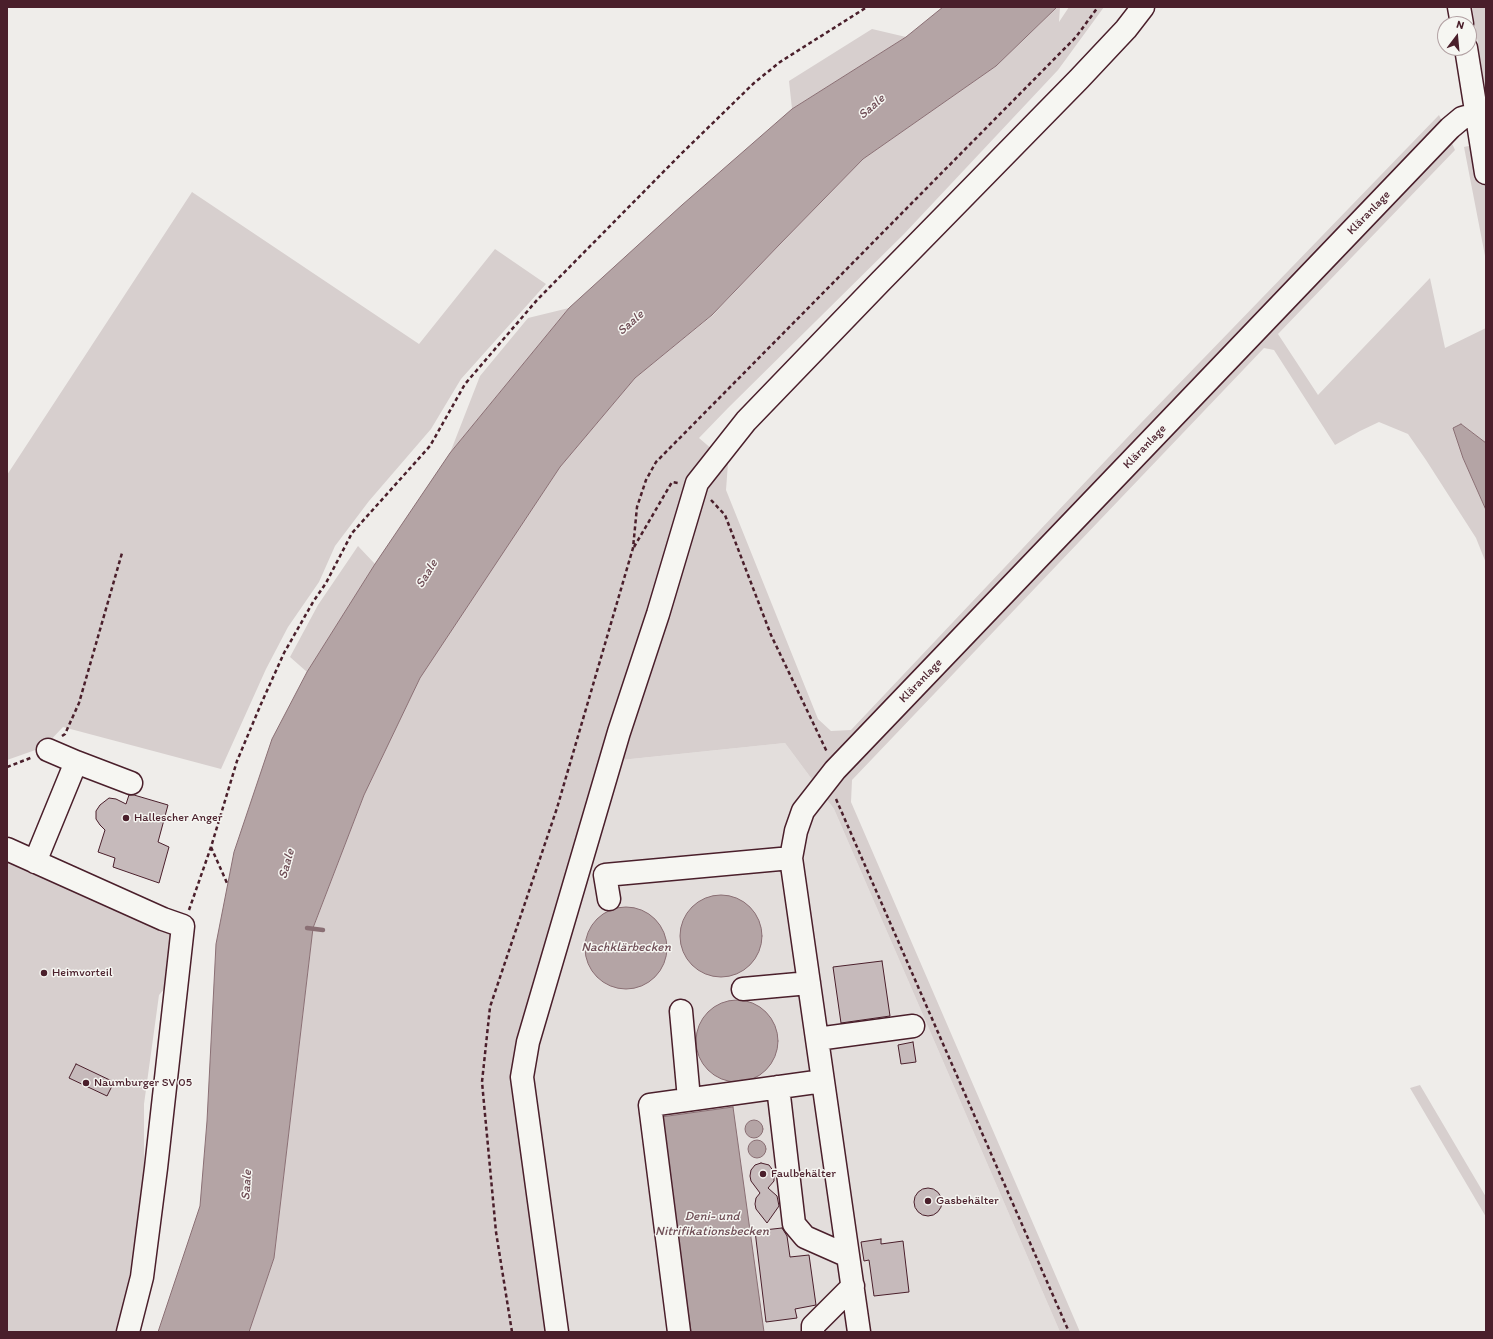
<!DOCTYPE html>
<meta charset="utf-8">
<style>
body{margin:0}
#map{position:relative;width:1493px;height:1339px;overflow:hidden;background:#efedea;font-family:Itim,sans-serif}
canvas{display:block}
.frame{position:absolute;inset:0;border:8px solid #4a1f2b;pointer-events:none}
.north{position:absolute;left:1437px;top:16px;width:40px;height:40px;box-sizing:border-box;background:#f6f6f2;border:1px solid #b1a0a2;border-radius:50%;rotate:16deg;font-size:11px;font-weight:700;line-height:16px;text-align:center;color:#4a1f2b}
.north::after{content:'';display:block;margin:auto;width:14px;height:18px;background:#4a1f2b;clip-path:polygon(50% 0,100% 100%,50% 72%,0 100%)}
</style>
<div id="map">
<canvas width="1493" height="1339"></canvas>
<div class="frame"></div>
<div class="north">N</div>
</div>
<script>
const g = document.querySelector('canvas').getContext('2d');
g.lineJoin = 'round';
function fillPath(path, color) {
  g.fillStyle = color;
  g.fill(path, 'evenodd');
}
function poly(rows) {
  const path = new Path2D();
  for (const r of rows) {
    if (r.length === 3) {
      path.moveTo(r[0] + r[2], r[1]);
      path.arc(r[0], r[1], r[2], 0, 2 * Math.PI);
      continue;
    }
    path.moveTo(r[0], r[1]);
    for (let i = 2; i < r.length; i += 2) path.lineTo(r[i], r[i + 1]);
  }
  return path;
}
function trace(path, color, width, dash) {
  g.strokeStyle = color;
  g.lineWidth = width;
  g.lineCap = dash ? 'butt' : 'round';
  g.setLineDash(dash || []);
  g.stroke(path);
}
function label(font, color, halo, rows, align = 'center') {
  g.font = font + ' Itim,sans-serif';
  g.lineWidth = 3;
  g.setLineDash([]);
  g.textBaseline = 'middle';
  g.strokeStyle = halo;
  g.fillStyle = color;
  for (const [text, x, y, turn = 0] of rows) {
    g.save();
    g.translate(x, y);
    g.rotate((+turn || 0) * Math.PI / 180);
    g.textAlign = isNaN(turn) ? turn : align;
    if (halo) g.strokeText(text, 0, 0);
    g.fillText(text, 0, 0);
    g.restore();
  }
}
fillPath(poly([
 [785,743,834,809,1060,1332,568,1332,531,1065,621,760]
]), '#e3dedc');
fillPath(poly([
 [1057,7,1060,7,1059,22,1069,7,1104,7,1058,70,904,234,728,408,699,438,728,463,726,490,818,719,831,731,851,730,1142,422,1439,115,1455,150,1278,334,1318,395,1430,278,1445,348,1486,328,1486,443,1461,424,1463,458,1486,510,1486,563,1476,538,1426,460,1408,434,1379,422,1360,431,1335,445,1274,350,1264,348,852,780,851,802,1080,1332,1060,1332,834,809,785,743,621,760,531,1065,568,1332,249,1332,274,1258,313,929,364,795,420,678,560,467,635,378,713,315,779,245,863,159,996,66],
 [1472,7,1486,7,1486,94],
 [872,29,906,37,792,109,789,81],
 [1486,142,1486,261,1464,147],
 [192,192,419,344,495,249,546,284,461,379,431,429,369,501,335,546,319,582,288,627,266,669,221,769,63,727,44,747,7,760,7,475],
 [569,308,450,453,480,376,528,318],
 [358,546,375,564,307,672,290,657,318,605],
 [7,854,174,932,168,985,159,995,144,1104,144,1190,120,1332,7,1332],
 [1420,1085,1486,1197,1486,1217,1410,1088]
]), '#d7cfce');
const water = poly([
 [943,7,1057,7,996,66,863,159,779,245,712,315,635,378,560,467,420,678,364,795,313,928,274,1258,249,1332,158,1332,200,1206,207,1121,216,944,234,852,272,739,307,672,375,564,450,453,569,308,682,205,792,109,906,37,943,7],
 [1461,424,1486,443,1486,510,1463,458,1453,428,1461,424],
 [721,936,41],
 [626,948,41],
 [737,1041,41],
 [733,1107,764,1332,691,1332,661,1117,733,1107],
 [754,1129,9],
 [757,1149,9]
]);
fillPath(water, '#b4a4a5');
trace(water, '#8a6f74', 1);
trace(poly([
 [307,928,323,930]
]), '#8a6f74', 4.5);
const building = poly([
 [129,795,134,795,168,805,158,842,169,847,159,883,113,867,115,858,98,852,105,830,100,825,96,819,96,811,100,805,109,798,116,799,126,804,129,795],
 [882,961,890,1016,841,1023,833,967,882,961],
 [913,1042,916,1062,901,1064,898,1045,913,1042],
 [76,1064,114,1082,107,1096,69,1078,76,1064],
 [761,1163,769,1165,774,1172,774,1181,768,1188,777,1196,779,1206,767,1223,756,1209,755,1204,756,1198,760,1193,751,1181,750,1176,751,1170,755,1165,761,1163],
 [928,1202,14],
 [782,1228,787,1236,790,1257,809,1255,816,1305,795,1309,797,1318,766,1322,755,1231,782,1228],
 [881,1239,881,1244,903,1241,909,1292,874,1296,869,1260,864,1261,861,1242,881,1239]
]);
fillPath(building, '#c6babb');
trace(building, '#4a1f2b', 1);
const minor = poly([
 [1459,7,1462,24],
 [1466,48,1486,173],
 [76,762,131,783],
 [7,849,163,919,183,926,156,1168,142,1277,128,1332],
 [35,862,76,762,48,750],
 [609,899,605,875,791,858],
 [743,989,809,983],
 [681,1011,689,1099],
 [817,1039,913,1026],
 [778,1087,794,1224,805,1237,848,1256],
 [557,1332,522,1077,528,1042,619,732,658,614,697,483,746,421,881,281,1079,79,1126,29,1143,7],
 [679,1332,650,1105,823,1081],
 [813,1332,813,1326,853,1286],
 [859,1332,791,858,796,831,803,811,835,770,1450,128,1462,118,1476,114]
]);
trace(minor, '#4a1f2b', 25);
trace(poly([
 [711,500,725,515,771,635,827,752],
 [634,547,672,482,678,483],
 [62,736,65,734,79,703,122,553],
 [7,767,33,757],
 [836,799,1069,1332],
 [211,847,227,883],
 [189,910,211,847,237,761,261,704,284,653,313,602,326,583,352,533,430,446,465,384,537,300,681,154,754,83,780,62,867,7],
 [512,1332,496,1232,482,1082,490,1007,557,808,633,548,637,507,646,480,656,462,1076,37,1098,7]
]), '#4a1f2b', 2.5, [4, 3]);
trace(minor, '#f6f6f2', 22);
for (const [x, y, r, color] of [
 [126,818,4,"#4a1f2b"],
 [44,973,4,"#4a1f2b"],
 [86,1083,4,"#4a1f2b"],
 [763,1174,4,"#4a1f2b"],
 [928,1201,4,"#4a1f2b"]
]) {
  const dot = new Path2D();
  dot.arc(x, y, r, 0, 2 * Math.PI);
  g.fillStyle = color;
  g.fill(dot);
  trace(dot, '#f6f6f2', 1.5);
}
label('12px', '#4a1f2b', '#f6f6f2', [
 ["Kläranlage",1369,213,-46],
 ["Kläranlage",1145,447,-46],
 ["Kläranlage",921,681,-46]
]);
label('12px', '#4a1f2b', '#f6f6f2', [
 ["Hallescher Anger",134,818],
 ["Heimvorteil",52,973],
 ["Naumburger SV 05",94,1083],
 ["Faulbehälter",771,1174],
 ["Gasbehälter",936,1201]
], 'left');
label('italic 13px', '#6f4e56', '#f6f6f2', [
 ["Saale",872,107,-42],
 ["Saale",631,323,-42],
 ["Saale",427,574,-59],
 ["Saale",287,864,-74],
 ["Nachklärbecken",626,948],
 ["Saale",247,1185,-86],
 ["Deni- und",712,1217],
 ["Nitrifikationsbecken",712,1232]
]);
</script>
